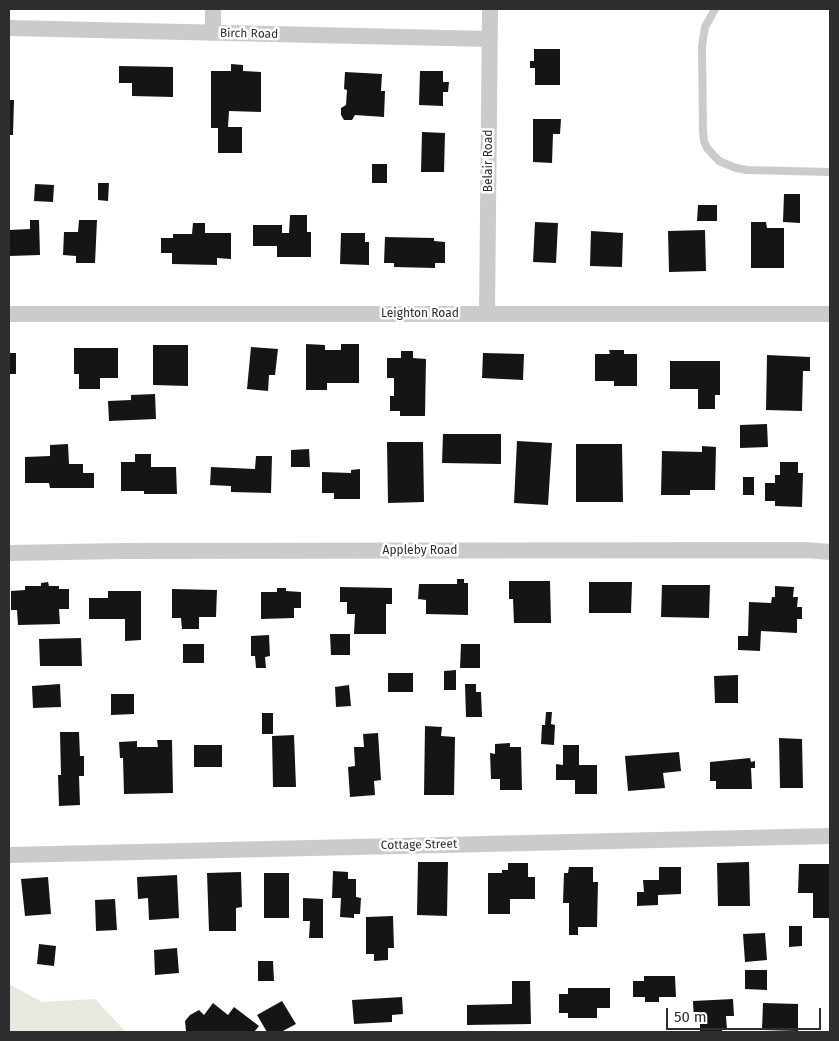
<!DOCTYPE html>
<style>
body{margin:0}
#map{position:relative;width:839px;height:1041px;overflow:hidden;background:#fff;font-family:"Fira Sans",sans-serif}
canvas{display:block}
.frame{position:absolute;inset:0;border:10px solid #2e2e2e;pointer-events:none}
.scale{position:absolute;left:666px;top:1008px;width:155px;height:22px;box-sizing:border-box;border:2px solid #2e2e2e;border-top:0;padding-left:6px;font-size:15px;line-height:18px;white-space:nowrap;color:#2e2e2e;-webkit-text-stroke:4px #fff;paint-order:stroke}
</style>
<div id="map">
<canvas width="839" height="1041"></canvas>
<div class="frame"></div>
<div class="scale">50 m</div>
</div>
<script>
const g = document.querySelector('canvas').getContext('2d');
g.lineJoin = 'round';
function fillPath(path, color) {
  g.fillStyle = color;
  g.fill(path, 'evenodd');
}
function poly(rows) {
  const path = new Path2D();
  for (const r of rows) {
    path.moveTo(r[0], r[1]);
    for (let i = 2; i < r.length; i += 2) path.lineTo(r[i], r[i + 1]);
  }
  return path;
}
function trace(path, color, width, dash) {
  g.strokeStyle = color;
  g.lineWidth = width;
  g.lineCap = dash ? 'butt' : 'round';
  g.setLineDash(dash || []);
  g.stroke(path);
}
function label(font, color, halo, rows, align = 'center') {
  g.font = font + ' "Fira Sans",sans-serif';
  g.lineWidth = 5;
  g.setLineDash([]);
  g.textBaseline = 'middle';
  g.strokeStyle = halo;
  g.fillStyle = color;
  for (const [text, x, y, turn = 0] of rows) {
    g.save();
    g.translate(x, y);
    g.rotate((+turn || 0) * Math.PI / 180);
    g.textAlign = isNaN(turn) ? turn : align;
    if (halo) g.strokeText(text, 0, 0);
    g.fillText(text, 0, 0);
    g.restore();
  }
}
fillPath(poly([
 [9,984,42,1002,95,999,126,1032,9,1032]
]), '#e6eade');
fillPath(poly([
 [534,49,560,49,560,85,535,85,535,68,530,68,530,61,534,61],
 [231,64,243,65,243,71,261,72,261,112,229,111,228,127,242,127,242,153,218,153,218,128,211,128,211,71,231,71],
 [119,66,173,67,173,97,132,96,132,83,119,83],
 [420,71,443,71,443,82,449,82,448,92,443,92,443,106,419,105],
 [345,72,382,74,381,91,385,91,384,117,355,115,352,120,344,120,341,115,341,108,346,105,347,90,344,89],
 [9,100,14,100,13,135,9,135],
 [533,119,561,119,560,134,553,134,552,163,533,162],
 [422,132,445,133,444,172,421,172],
 [372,164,387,164,387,183,372,183],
 [98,183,109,183,108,201,98,200],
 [35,184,54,185,53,202,34,201],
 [784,194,800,194,800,223,783,222],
 [698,205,717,205,717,221,697,221],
 [290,215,307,215,307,232,311,232,311,257,277,257,277,246,253,246,253,225,282,225,282,233,289,233],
 [30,220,39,220,40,255,9,256,9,230,30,229],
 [79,220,97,220,95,263,76,263,76,256,63,255,64,232,78,232],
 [535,222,558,223,556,263,533,262],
 [751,222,766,222,767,228,784,228,784,268,751,268],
 [193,223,205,223,205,233,231,233,231,259,217,258,217,265,172,264,172,253,161,253,161,238,173,238,173,234,192,234],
 [705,230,706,271,669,272,668,231],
 [591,231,623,233,622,267,590,266],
 [341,233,365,233,365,242,369,242,369,265,340,264],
 [385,237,434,238,434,241,445,242,445,263,435,263,435,268,394,267,394,263,384,263],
 [306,344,325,345,325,350,341,350,341,344,359,344,359,383,327,383,327,390,306,390],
 [153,345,188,345,188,386,153,385],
 [251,347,278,349,275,375,269,375,268,391,247,389],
 [74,348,118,348,118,378,100,378,100,389,79,389,79,374,74,374],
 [609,350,624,350,624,354,637,354,637,386,614,386,614,381,595,381,595,354,610,354],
 [401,351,413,351,413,358,426,359,425,416,400,416,400,411,390,411,390,396,394,396,394,378,387,378,387,358,401,358],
 [9,353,16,353,16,374,9,374],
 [483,353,524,354,523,380,482,378],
 [767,355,810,357,810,371,803,371,802,411,766,410],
 [670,361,720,361,720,395,715,395,715,409,698,409,698,389,670,389],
 [155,394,156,419,109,421,108,401,131,400,131,395],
 [767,424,768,447,740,448,740,425],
 [443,434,501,434,501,464,442,463],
 [517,441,552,443,548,505,514,503],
 [387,442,423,442,424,502,388,503],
 [68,444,69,464,83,464,83,473,94,473,94,488,50,488,49,483,25,483,25,457,50,456,50,445],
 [576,444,622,444,623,502,576,502],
 [702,446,716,447,715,490,690,490,690,495,661,495,662,451,702,452],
 [309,449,310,467,291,467,291,450],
 [135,454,151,454,151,467,176,467,177,494,144,494,144,491,121,491,121,462,135,462],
 [256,456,272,456,271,493,231,492,231,486,210,485,211,467,255,469],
 [780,462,798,462,798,473,803,473,802,507,775,506,775,501,765,501,765,483,775,483,775,475,780,475],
 [360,469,360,499,334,499,334,493,322,493,322,472,351,473,351,470],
 [743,477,754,477,754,495,743,495],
 [457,579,464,579,464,583,468,583,468,615,426,614,426,600,418,599,419,584,457,584],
 [509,581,550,581,551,623,514,623,513,599,509,599],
 [48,582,49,586,59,586,59,589,69,589,69,609,59,609,60,624,18,625,17,610,11,610,11,591,25,590,25,586,41,586,41,583],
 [589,582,632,582,631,613,589,613],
 [662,585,710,585,709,618,661,617],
 [775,586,794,587,793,597,798,597,797,607,802,607,802,619,797,619,797,633,761,631,760,651,738,650,738,636,748,636,749,602,771,603,772,597,775,597],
 [340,587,392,588,392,604,386,604,386,634,354,634,355,614,347,614,347,602,340,602],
 [277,588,286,588,286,591,301,592,301,608,294,608,294,618,261,619,261,592,277,592],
 [172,589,217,590,216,617,199,617,199,629,182,629,181,618,172,618],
 [108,591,141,591,141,640,125,641,125,619,89,619,89,598,108,598],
 [330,634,350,634,350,655,331,655],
 [269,635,270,656,265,657,266,668,256,668,255,656,251,656,251,636],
 [81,638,82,666,40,666,39,639],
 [183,644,204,644,204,663,183,663],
 [461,644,480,644,480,668,460,668],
 [456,670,456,690,444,690,444,671],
 [388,673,413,673,413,692,388,692],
 [738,675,738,703,715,703,714,676],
 [60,684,61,707,33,708,32,686],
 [465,684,476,684,476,692,481,692,482,717,466,717],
 [349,685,351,706,336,707,335,687],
 [111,694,134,694,134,714,111,715],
 [546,712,552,712,551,724,555,725,554,745,541,744,542,725,545,725],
 [262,713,273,713,273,734,262,734],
 [425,726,442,727,441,736,455,737,454,795,424,795],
 [60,732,79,732,80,756,84,756,84,776,79,776,80,805,59,806,58,775,61,775],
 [378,733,381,780,374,781,375,795,350,797,348,767,355,766,354,747,364,747,363,734],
 [294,735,296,787,273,787,272,736],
 [779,738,802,739,803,788,780,788],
 [157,740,172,740,173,793,124,794,123,758,120,758,119,742,137,741,137,747,158,747],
 [510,743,510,747,521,747,522,790,500,790,500,779,491,779,490,753,495,754,495,744],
 [194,745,222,745,222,767,194,767],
 [563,745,579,745,579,765,597,765,597,794,575,794,575,780,556,780,556,764,563,765],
 [679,752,681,771,663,773,665,788,628,791,625,756],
 [750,758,751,762,755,761,755,768,751,768,752,789,716,789,716,781,710,781,710,762],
 [418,862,448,862,447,916,417,915],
 [749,862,750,906,718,906,717,863],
 [508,863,528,863,528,877,535,877,535,899,510,899,510,914,488,914,488,873,502,873,502,870,508,870],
 [799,864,830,864,830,918,813,918,813,893,798,893],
 [569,867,593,867,593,882,598,882,597,927,578,927,578,935,569,935,569,903,563,903,564,873,568,873],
 [659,867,681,867,681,894,658,895,658,905,637,906,637,892,644,892,643,880,659,880],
 [333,871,348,872,348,879,356,879,356,897,361,898,360,914,354,914,354,918,340,917,341,898,332,898],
 [241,872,242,907,236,908,236,931,209,931,207,873],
 [264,873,289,873,289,918,264,918],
 [177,875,179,918,149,920,148,898,138,899,137,877],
 [48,877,51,914,25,916,21,879],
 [303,898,323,899,323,938,309,938,310,921,303,921],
 [115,899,117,930,96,931,95,900],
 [393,916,394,948,388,948,388,960,374,961,374,954,366,954,366,917],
 [789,926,802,926,802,946,789,947],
 [765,933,767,960,745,962,743,934],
 [39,944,56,946,54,966,37,964],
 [177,948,179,973,155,975,154,950],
 [258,961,273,961,274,981,258,981],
 [745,970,767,970,767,990,745,989],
 [644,976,675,976,676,997,659,997,659,1002,645,1002,645,997,633,997,633,981,644,981],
 [512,981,530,981,531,1024,467,1025,467,1005,512,1004],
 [568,988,610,988,610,1008,597,1008,597,1018,568,1018,568,1013,559,1013,559,994,568,994],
 [402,997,403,1014,392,1015,392,1022,354,1024,352,1000],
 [733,999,734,1016,726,1016,727,1030,722,1030,722,1032,700,1032,700,1024,694,1024,693,1001],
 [282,1001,296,1024,281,1032,267,1032,257,1015],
 [213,1003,228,1015,234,1007,259,1026,254,1032,186,1031,185,1021,190,1015,199,1010,204,1015],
 [763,1003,798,1004,798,1031,762,1030]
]), '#151515');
trace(poly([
 [715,9,705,27,702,46,703,132,704,141,707,148,719,161,736,168,747,170,830,172]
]), '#cbcbcb', 8);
trace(poly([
 [9,28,490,39],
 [213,33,213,9],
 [9,314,830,314],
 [487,314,490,9],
 [9,553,122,551,806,550,830,552],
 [9,855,830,836]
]), '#cbcbcb', 16);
label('12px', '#2e2e2e', '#fff', [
 ["Birch Road",249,34,1],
 ["Belair Road",489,161,-90],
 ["Leighton Road",420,314],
 ["Appleby Road",420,551],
 ["Cottage Street",419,845,-1]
]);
</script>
